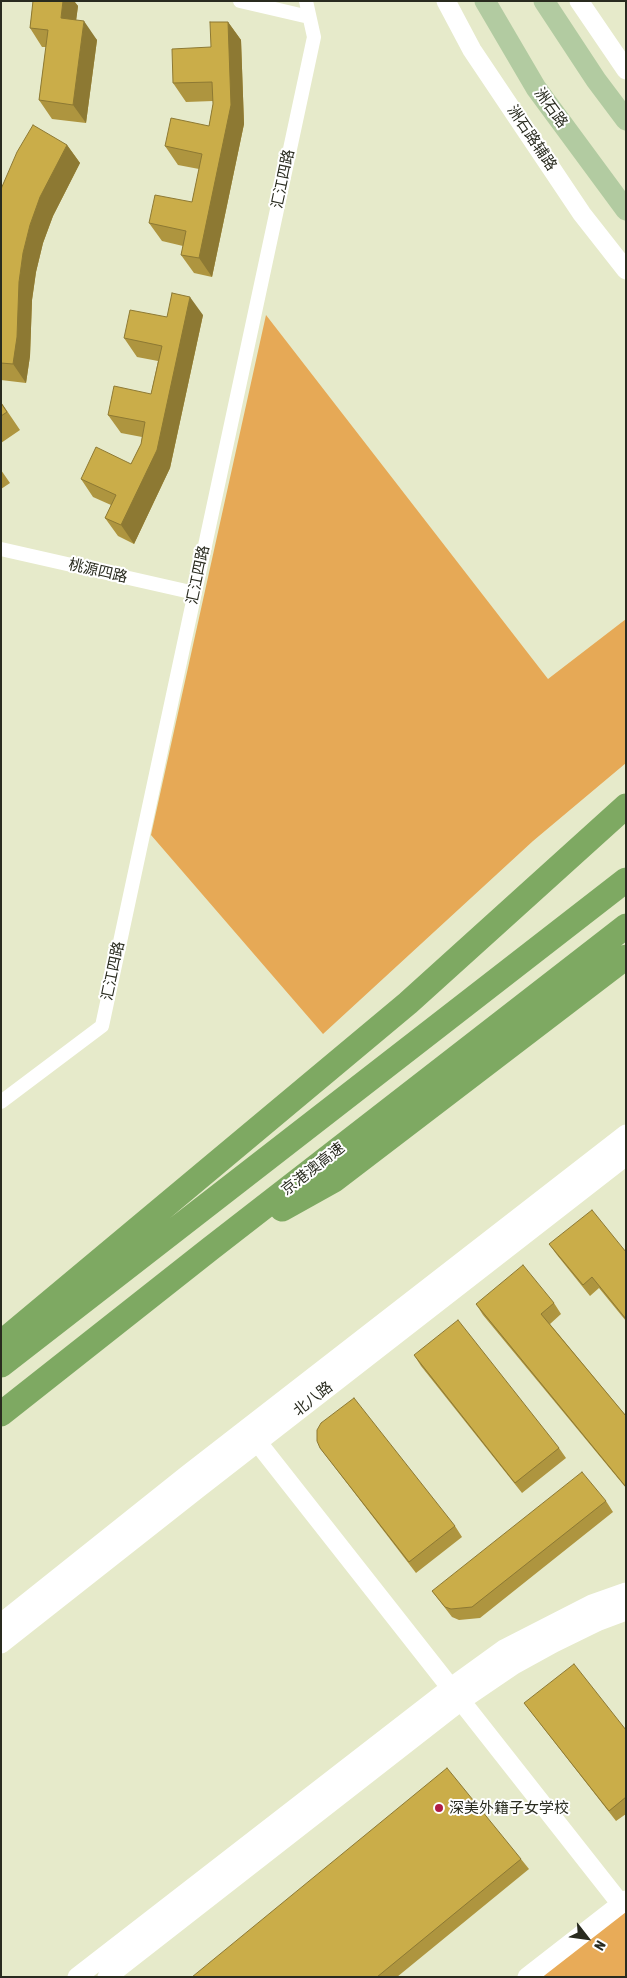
<!DOCTYPE html>
<meta charset="utf-8">
<style>
body{margin:0}
#map{position:relative;width:627px;height:1978px;overflow:hidden;background:#e6eaca;font-family:"Asap Condensed",sans-serif}
canvas{display:block}
.frame{position:absolute;inset:0;border:2px solid #292b1f;pointer-events:none}
.north{position:absolute;left:562px;top:1913px;width:50px;height:50px;-webkit-text-stroke:4px #fff;paint-order:stroke;rotate:120deg;font-size:14px;font-weight:700;line-height:20px;text-align:center;color:#292b1f}
.north::after{content:'';display:block;margin:auto;width:18px;height:22px;background:#292b1f;clip-path:polygon(50% 0,100% 100%,50% 72%,0 100%)}
</style>
<div id="map">
<canvas width="627" height="1978"></canvas>
<div class="frame"></div>
<div class="north">N</div>
</div>
<script>
const g = document.querySelector('canvas').getContext('2d');
g.lineJoin = 'round';
function fillPath(path, color) {
  g.fillStyle = color;
  g.fill(path, 'evenodd');
}
function poly(rows) {
  const path = new Path2D();
  for (const r of rows) {
    path.moveTo(r[0], r[1]);
    for (let i = 2; i < r.length; i += 2) path.lineTo(r[i], r[i + 1]);
  }
  return path;
}
function trace(path, color, width, dash) {
  g.strokeStyle = color;
  g.lineWidth = width;
  g.lineCap = dash ? 'butt' : 'round';
  g.setLineDash(dash || []);
  g.stroke(path);
}
function label(font, color, halo, rows, align = 'center') {
  g.font = font + ' "Asap Condensed","Noto Sans SC",sans-serif';
  g.lineWidth = 4;
  g.setLineDash([]);
  g.textBaseline = 'middle';
  g.strokeStyle = halo;
  g.fillStyle = color;
  for (const [text, x, y, turn = 0] of rows) {
    g.save();
    g.translate(x, y);
    g.rotate((+turn || 0) * Math.PI / 180);
    g.textAlign = isNaN(turn) ? turn : align;
    if (halo) g.strokeText(text, 0, 0);
    g.fillText(text, 0, 0);
    g.restore();
  }
}
fillPath(poly([
 [266,315,548,679,626,619,626,763,533,841,323,1034,151,835]
]), '#e6a956');
fillPath(poly([
 [626,1900,626,1977,527,1977]
]), '#e8ab58');
trace(poly([
 [240,1,309,17],
 [1,549,195,593],
 [1,1102,102,1026,314,37,306,1]
]), '#fff', 14);
trace(poly([
 [446,1,472,50,582,214,626,270],
 [579,1,626,70],
 [251,1434,620,1903],
 [1,1623,188,1474,626,1134],
 [1,1644,199,1488,626,1156],
 [77,1977,450,1688,504,1649,592,1604,626,1592],
 [107,1977,461,1701,514,1665,554,1643,599,1621,626,1611],
 [527,1977,626,1900]
]), '#fff', 19);
trace(poly([
 [485,1,536,88,626,210],
 [544,1,596,80,626,120]
]), '#b2cba1', 21);
trace(poly([
 [282,1209,334,1180,626,957],
 [1,1343,408,1003,626,806],
 [1,1365,626,880],
 [1,1414,210,1249,626,926]
]), '#7ea962', 25);
fillPath(poly([
 [33,1,74,1,78,6,76,20,97,40,86,123,52,119,39,100,46,47,42,47,30,28],
 [228,22,241,40,244,124,212,277,194,273,181,255,183,246,162,241,149,223,192,202,199,169,178,165,165,146,209,126,213,104,213,101,186,102,173,83,211,47],
 [67,145,80,163,53,216,43,243,36,272,32,300,30,356,26,383,1,380,1,189],
 [203,315,170,468,134,544,118,536,105,518,111,505,93,497,81,479,131,464,141,444,142,437,121,433,108,415,151,394,158,361,137,357,124,338,167,317],
 [1,402,20,430,1,443],
 [1,470,10,483,1,489],
 [549,1244,626,1252,626,1321,599,1288,590,1296,557,1255],
 [554,1303,561,1314,550,1324,626,1416,626,1488,483,1315,476,1304],
 [414,1355,559,1448,566,1458,522,1493,421,1366],
 [320,1448,455,1526,462,1537,416,1573],
 [606,1501,613,1512,480,1618,459,1620,452,1617,432,1591],
 [524,1703,626,1730,626,1814,616,1821],
 [521,1859,529,1869,397,1977,192,1977]
]), '#ae953f');
fillPath(poly([
 [63,1,74,1,78,6,74,37,61,18],
 [84,21,97,40,86,123,73,105],
 [228,22,241,40,244,124,212,277,199,258],
 [67,145,80,163,53,216,43,243,36,272,32,300,30,356,26,383,13,364,19,282,23,253,30,225,40,197],
 [190,297,203,315,170,468,134,544,121,525]
]), '#8d7933');
const building = poly([
 [33,1,63,1,61,18,84,21,73,105,39,100,48,30,30,28,33,1],
 [210,22,228,22,231,105,199,258,181,255,186,231,149,223,155,195,192,202,202,154,165,146,171,118,209,126,213,104,212,82,173,83,172,49,211,47,210,22],
 [33,125,67,145,40,197,30,225,23,253,19,282,17,337,13,364,1,363,1,189,17,152,33,125],
 [172,293,190,297,157,450,121,525,105,518,116,495,81,479,96,447,131,464,141,444,145,422,108,415,114,386,151,394,162,346,124,338,130,310,167,317,172,293],
 [1,403,7,412,1,416,1,403],
 [592,1210,626,1252,626,1319,592,1277,583,1285,549,1244,592,1210],
 [523,1265,554,1303,541,1314,626,1416,626,1487,476,1304,523,1265],
 [458,1320,559,1448,515,1483,414,1355,458,1320],
 [354,1398,455,1526,409,1562,320,1448,317,1441,317,1430,321,1423,354,1398],
 [582,1472,606,1501,472,1607,451,1609,445,1607,432,1591,582,1472],
 [574,1664,626,1730,626,1797,609,1811,524,1703,574,1664],
 [447,1768,521,1859,377,1977,192,1977,447,1768]
]);
fillPath(building, '#caad49');
trace(building, '#8d7933', 1);
for (const [x, y, r, color] of [
 [439,1808,5,"#af1d47"]
]) {
  const dot = new Path2D();
  dot.arc(x, y, r, 0, 2 * Math.PI);
  g.fillStyle = color;
  g.fill(dot);
  trace(dot, '#fff', 2);
}
label('15px', '#292b1f', '#fff', [
 ["洲石路",551,108,54],
 ["洲石路辅路",532,138,56],
 ["汇江四路",283,179,-78],
 ["桃源四路",98,571,13],
 ["汇江四路",198,575,-78],
 ["汇江四路",113,971,-78],
 ["京港澳高速",313,1169,-38],
 ["北八路",313,1399,-38]
]);
label('15px', '#292b1f', '#fff', [
 ["深美外籍子女学校",449,1808]
], 'left');
</script>
